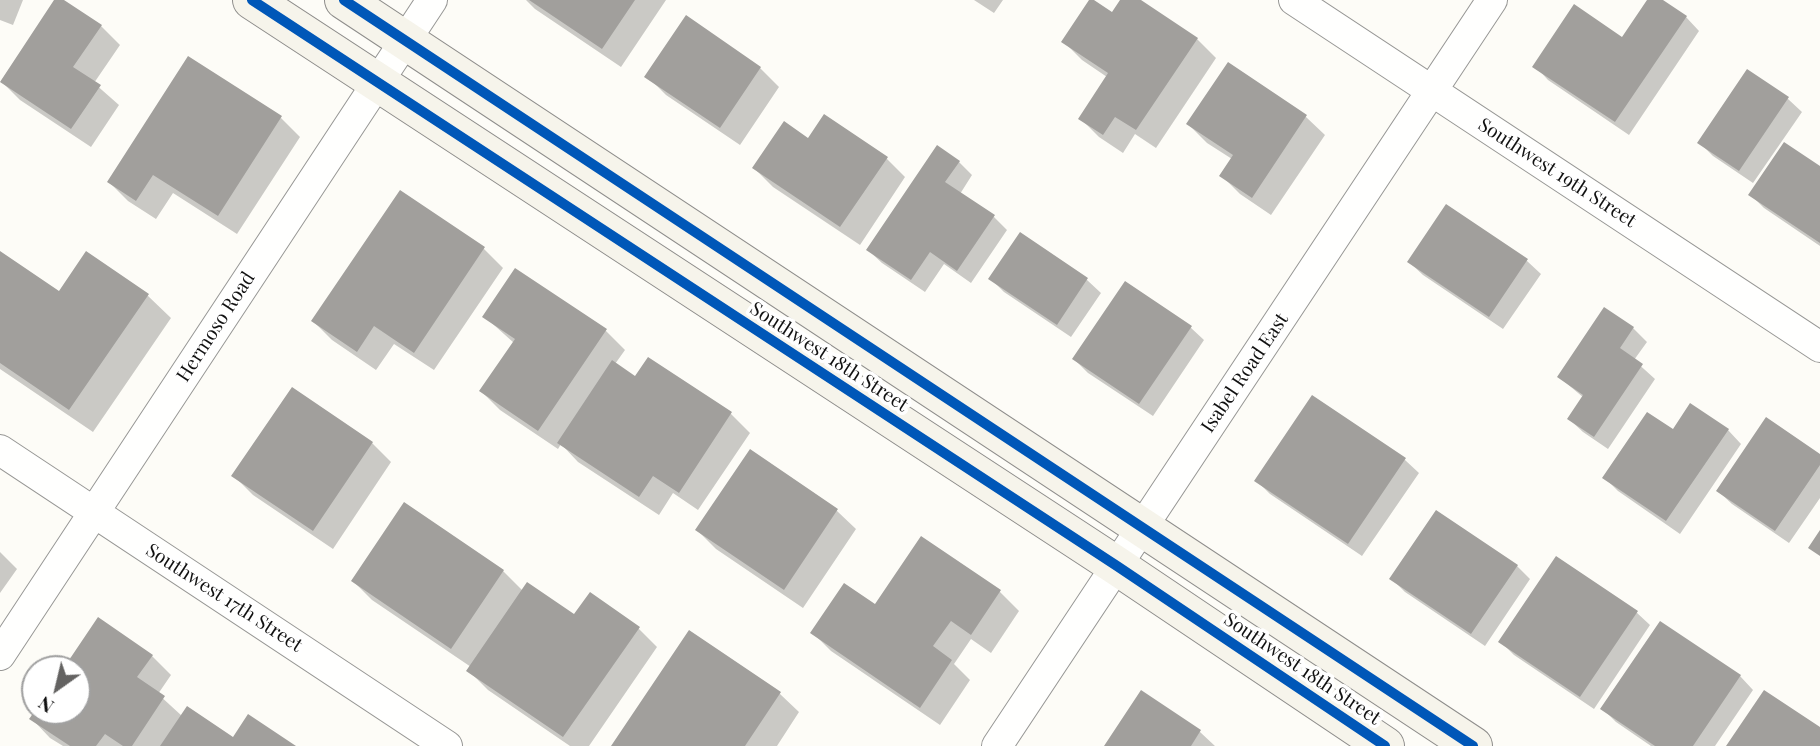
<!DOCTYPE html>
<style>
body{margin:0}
#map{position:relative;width:1820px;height:746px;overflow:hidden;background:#fdfcf7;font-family:"Playfair Display",serif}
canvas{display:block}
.north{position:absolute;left:21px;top:655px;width:70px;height:70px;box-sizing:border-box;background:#fff;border:2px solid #a0a0a0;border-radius:50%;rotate:214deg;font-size:19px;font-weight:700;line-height:28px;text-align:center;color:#111}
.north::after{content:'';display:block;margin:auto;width:24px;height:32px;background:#646362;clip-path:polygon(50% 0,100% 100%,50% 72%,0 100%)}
</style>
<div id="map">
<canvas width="1820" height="746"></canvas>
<div class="north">N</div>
</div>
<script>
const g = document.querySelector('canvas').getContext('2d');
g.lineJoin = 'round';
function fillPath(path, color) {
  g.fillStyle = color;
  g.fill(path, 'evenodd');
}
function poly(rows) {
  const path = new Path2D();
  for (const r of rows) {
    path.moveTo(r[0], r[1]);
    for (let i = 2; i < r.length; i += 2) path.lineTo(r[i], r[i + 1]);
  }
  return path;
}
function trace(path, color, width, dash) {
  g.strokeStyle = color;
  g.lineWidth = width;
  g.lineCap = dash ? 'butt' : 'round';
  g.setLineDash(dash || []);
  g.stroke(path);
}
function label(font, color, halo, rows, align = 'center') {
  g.font = font + ' "Playfair Display",serif';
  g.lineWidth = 7;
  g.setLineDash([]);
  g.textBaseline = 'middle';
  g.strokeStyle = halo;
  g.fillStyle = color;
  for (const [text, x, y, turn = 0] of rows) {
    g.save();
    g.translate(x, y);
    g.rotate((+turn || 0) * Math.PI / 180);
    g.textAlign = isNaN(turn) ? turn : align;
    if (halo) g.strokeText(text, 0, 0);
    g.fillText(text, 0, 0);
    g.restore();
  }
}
fillPath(poly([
 [0,0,23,0,13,25,0,20],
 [56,0,61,0,101,26,120,45,94,83,119,105,91,147,20,100,1,81],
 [526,0,666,0,621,67,535,9],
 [974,0,1003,0,994,13],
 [1122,0,1138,0,1197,39,1216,58,1156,148,1135,134,1123,153,1099,137,1080,118,1107,77,1082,60,1063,41,1113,15],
 [1649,0,1660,0,1686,17,1699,31,1629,135,1548,80,1535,66,1623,39],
 [1229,64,1306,117,1325,135,1271,215,1240,194,1221,175,1232,159,1207,143,1188,124],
 [760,68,779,87,740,145,666,95,647,76],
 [1748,71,1788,99,1802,112,1753,183,1713,156,1700,143],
 [281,118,300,137,237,234,173,193,156,219,128,201,109,182],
 [808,140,886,158,905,177,860,245,773,187,754,168],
 [959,162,972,175,960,194,994,217,1007,230,971,283,944,264,925,292,882,263,868,250],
 [1820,169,1820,246,1764,208,1751,195],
 [400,192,484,249,503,268,434,370,394,344,376,370,332,340,313,321],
 [1447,206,1527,261,1541,274,1503,329,1423,275,1409,262],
 [1020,235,1087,280,1101,293,1071,337,1004,292,991,279],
 [0,253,60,293,147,295,171,318,93,432,0,369],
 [1605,309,1633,328,1647,342,1634,360,1655,379,1608,449,1583,432,1569,419,1584,398,1559,377],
 [485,317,606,331,625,350,615,364,636,378,649,359,731,414,750,433,698,510,673,493,659,515,578,462,561,444,558,449,500,410,481,391,514,343],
 [1190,327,1204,340,1153,416,1088,373,1074,359],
 [1313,397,1405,460,1419,473,1362,556,1270,494,1257,481],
 [1728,430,1741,444,1680,534,1618,491,1605,478,1673,431],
 [372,443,391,462,333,549,253,495,234,476],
 [750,452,837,511,856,529,803,608,716,549,697,530],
 [1820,456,1820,498,1789,543,1732,504,1718,491],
 [922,538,1000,592,1019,611,991,653,971,639,954,664,970,680,940,725,831,651,812,632,875,606],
 [0,552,17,569,0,593],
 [1517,566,1530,579,1485,646,1405,592,1392,579],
 [503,571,523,591,574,617,638,628,657,647,589,746,570,746,488,690,469,671,471,667,372,600,353,581],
 [1636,612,1650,625,1594,709,1514,655,1500,641],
 [690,633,780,694,799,712,777,746,613,746],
 [152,656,171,675,158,694,182,716,234,740,293,746,63,746,50,738,32,719,37,711,77,711,77,669,65,669],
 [1740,676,1753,690,1715,746,1651,746,1616,722,1603,709],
 [1142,692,1200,732,1215,746,1106,746]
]), '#0003');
fillPath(poly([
 [54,0,64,0,102,25,73,67,101,85,71,129,0,82],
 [529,0,635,0,602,49],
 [1089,0,1094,0,1112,12,1120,0,1141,0,1198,38,1136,130,1115,117,1103,135,1078,119,1108,73,1061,42],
 [1647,0,1663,0,1687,16,1615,122,1532,67,1574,4,1622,37],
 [686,15,761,67,720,128,644,77],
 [188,56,282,116,218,216,153,175,136,201,107,182],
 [1228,62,1307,115,1252,198,1219,176,1233,155,1186,124],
 [1747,69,1789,97,1739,171,1697,143],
 [824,114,888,157,840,227,752,168,784,121,808,138],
 [1784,142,1820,166,1820,243,1748,195],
 [937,145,960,161,945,182,995,215,957,271,930,252,911,280,866,250],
 [400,190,485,247,414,353,374,326,357,352,311,321],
 [1446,204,1528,259,1489,317,1407,262],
 [1020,232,1088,278,1057,325,988,279],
 [0,251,59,291,86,251,149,294,69,410,0,363],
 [515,268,607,329,538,431,479,391,515,339,482,317],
 [1125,281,1192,326,1139,404,1072,359],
 [1604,307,1634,327,1620,348,1643,364,1594,437,1567,419,1583,395,1557,377],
 [648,357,732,412,679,493,653,476,639,497,557,443,612,360,635,376],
 [292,387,373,442,313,531,231,476],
 [1312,395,1406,458,1348,544,1254,481],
 [1690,403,1729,429,1666,521,1602,478,1647,412,1673,429],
 [1766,417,1820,454,1820,465,1775,531,1716,491],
 [750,449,838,509,784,590,695,530],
 [404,502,504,570,451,649,351,581],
 [1436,510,1518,565,1471,634,1389,579],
 [1820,530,1820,556,1808,548],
 [921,536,1001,590,971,635,951,621,933,646,952,660,920,708,810,633,844,583,875,604],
 [1556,556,1638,611,1580,697,1498,642],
 [527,582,574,614,590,592,640,627,563,737,466,671],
 [98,617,153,655,137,677,165,696,132,746,123,746,105,734,96,746,70,746,29,719,35,711,77,711,77,669,63,669],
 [1660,621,1741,675,1693,746,1655,746,1600,709],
 [689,630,781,692,745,746,611,746],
 [1141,690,1201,730,1191,746,1104,746],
 [1764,690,1820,727,1820,746,1726,746],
 [187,706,233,737,248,714,296,746,160,746]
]), '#a19f9c');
const minor = poly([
 [1294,0,1820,347],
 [0,450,447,746],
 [0,655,432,0],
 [997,746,1492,0]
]);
const secondary = poly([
 [252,0,1117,566,1385,746],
 [344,0,1473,746]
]);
trace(minor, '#979795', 32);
trace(secondary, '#8e8d8b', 40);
trace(minor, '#fffffe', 30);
trace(secondary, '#f6f4eb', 38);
trace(poly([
 [252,0,1117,566,1385,746],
 [344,0,1473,746]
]), '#0057b8', 10);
label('19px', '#111', '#fff', [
 ["Southwest 19th Street",1557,173,33],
 ["Hermoso Road",216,327,-57],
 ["Southwest 18th Street",829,357,33],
 ["Isabel Road East",1245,373,-56],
 ["Southwest 17th Street",224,598,33],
 ["Southwest 18th Street",1302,669,34]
]);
</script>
